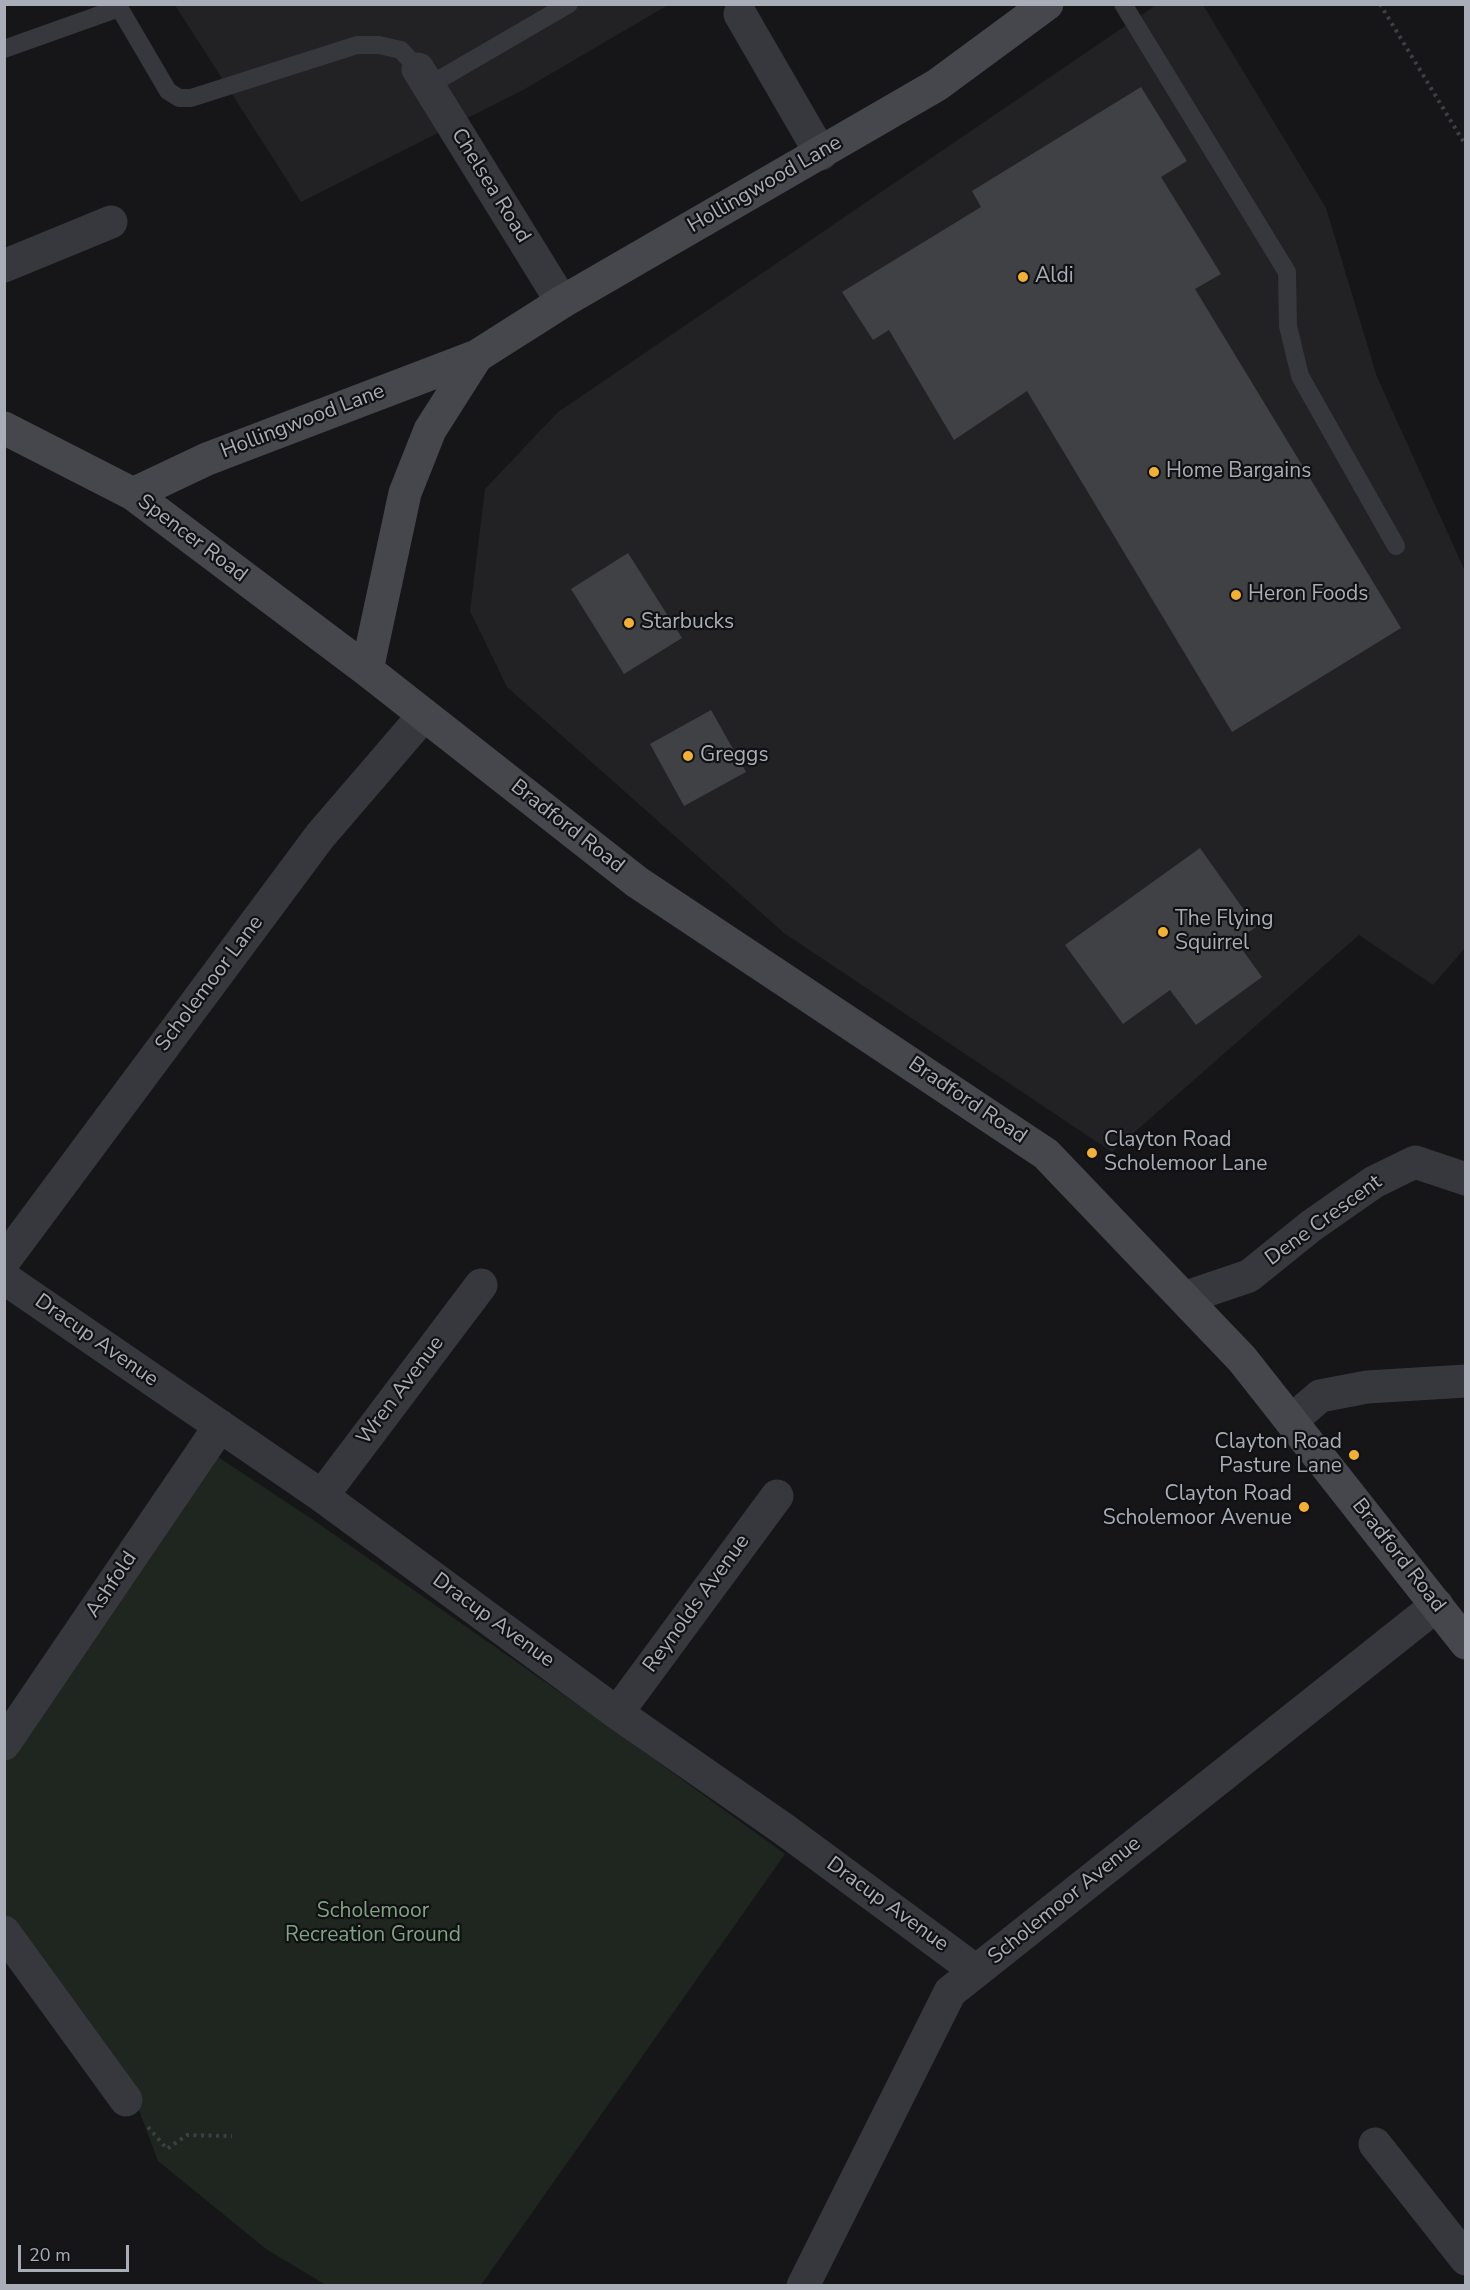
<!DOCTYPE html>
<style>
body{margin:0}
#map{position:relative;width:1470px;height:2290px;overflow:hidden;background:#161618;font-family:"Nunito Sans",sans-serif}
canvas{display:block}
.frame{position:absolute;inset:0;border:6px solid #a8adb8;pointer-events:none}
.scale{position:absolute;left:18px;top:2245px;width:111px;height:27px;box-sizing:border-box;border:3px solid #a8adb8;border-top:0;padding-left:8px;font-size:18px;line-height:21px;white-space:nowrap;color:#a8adb8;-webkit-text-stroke:4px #111113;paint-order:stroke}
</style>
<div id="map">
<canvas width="1470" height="2290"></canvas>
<div class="frame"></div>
<div class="scale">20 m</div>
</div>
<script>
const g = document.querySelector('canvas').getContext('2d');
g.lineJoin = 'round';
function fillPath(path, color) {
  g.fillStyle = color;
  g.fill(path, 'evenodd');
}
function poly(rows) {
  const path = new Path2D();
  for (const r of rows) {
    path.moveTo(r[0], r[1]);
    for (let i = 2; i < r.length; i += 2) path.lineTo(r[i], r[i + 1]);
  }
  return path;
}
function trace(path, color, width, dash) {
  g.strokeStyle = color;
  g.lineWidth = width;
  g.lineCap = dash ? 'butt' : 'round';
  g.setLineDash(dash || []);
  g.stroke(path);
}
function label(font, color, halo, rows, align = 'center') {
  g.font = font + ' "Nunito Sans",sans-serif';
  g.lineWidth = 4.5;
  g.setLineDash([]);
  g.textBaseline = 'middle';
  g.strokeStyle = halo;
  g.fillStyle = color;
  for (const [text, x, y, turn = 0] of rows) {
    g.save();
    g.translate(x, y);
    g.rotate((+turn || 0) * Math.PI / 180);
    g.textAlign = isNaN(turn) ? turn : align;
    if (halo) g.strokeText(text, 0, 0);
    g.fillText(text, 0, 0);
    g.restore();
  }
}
fillPath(poly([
 [175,5,668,5,523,90,301,202],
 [1156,5,1203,5,1326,208,1377,377,1465,571,1465,948,1433,985,1359,935,1112,1152,784,933,507,687,470,611,485,489,558,412]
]), '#222225');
fillPath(poly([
 [212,1453,309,1517,604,1723,785,1854,481,2285,326,2285,266,2249,158,2161,135,2100,5,1917,4,1756]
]), '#1e261f');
fillPath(poly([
 [1141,87,1187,161,1161,177,1221,274,1195,289,1401,628,1232,732,1027,391,954,440,889,330,873,340,842,292,981,207,972,191],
 [628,553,682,638,624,674,571,589],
 [711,710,746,772,684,806,650,744],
 [1200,848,1256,927,1236,941,1262,977,1196,1025,1170,990,1123,1024,1065,945]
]), '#404145');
trace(poly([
 [1380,4,1466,146],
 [148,2127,167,2149,187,2135,232,2136]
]), '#3d3f44', 4, [3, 4.5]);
trace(poly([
 [117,4,168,91,179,98,191,98,357,45,379,45,401,50,418,69],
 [1123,4,1287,272,1288,326,1300,376,1396,546],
 [4,49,119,8],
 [428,86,569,4]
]), '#37383d', 18);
trace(poly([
 [740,14,821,154],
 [418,69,562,302],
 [4,266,111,222],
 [4,1261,320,836,424,715],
 [4,1278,322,1496,617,1713,785,1830,976,1971],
 [1184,1298,1249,1276,1311,1226,1374,1182,1415,1162,1466,1179],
 [1291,1421,1320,1396,1367,1387,1466,1381],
 [322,1496,481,1285],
 [617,1713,777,1496],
 [4,1744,220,1426],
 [4,1932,126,2100],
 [1375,2144,1466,2259],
 [803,2286,950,1992,1437,1605]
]), '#37383d', 33);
trace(poly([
 [4,428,133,494,367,670,637,882,1046,1154,1242,1359,1466,1643],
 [133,494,207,459,477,356,562,302,937,85,1047,4],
 [367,670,405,493,430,430,477,356]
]), '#45474d', 33);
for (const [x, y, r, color] of [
 [1023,277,6,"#f2b134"],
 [1154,472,6,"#f2b134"],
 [1236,595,6,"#f2b134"],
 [629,623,6,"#f2b134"],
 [688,756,6,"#f2b134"],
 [1163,932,6,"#f2b134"],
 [1092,1153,6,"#f2b134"],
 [1354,1455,6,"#f2b134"],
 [1304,1507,6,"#f2b134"]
]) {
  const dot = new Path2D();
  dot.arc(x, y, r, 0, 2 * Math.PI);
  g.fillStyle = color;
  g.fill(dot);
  trace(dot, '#111113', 2);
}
label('21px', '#a8adb8', '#111113', [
 ["Hollingwood Lane",765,185,-30],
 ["Chelsea Road",490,186,58],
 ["Hollingwood Lane",303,422,-21],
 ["Spencer Road",192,539,37],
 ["Bradford Road",567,827,38],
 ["Scholemoor Lane",210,984,-53],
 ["Bradford Road",967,1101,34],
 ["Dene Crescent",1324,1221,-36],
 ["Dracup Avenue",96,1341,35],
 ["Wren Avenue",401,1391,-53],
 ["Bradford Road",1398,1556,52],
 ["Ashfold",112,1585,-56],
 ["Reynolds Avenue",697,1604,-54],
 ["Dracup Avenue",493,1621,36],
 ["Scholemoor Avenue",1065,1901,-39],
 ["Dracup Avenue",887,1905,36]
]);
label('21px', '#a8adb8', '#111113', [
 ["Aldi",1035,277],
 ["Home Bargains",1166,472],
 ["Heron Foods",1248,595],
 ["Starbucks",641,623],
 ["Greggs",700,756],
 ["The Flying",1175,920],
 ["Squirrel",1175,944],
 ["Clayton Road",1104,1141],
 ["Scholemoor Lane",1104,1165],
 ["Clayton Road",1342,1443,"right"],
 ["Pasture Lane",1342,1467,"right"],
 ["Clayton Road",1292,1495,"right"],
 ["Scholemoor Avenue",1292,1519,"right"]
], 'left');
label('21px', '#7fa381', '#111113', [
 ["Scholemoor",373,1912],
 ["Recreation Ground",373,1936]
]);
</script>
